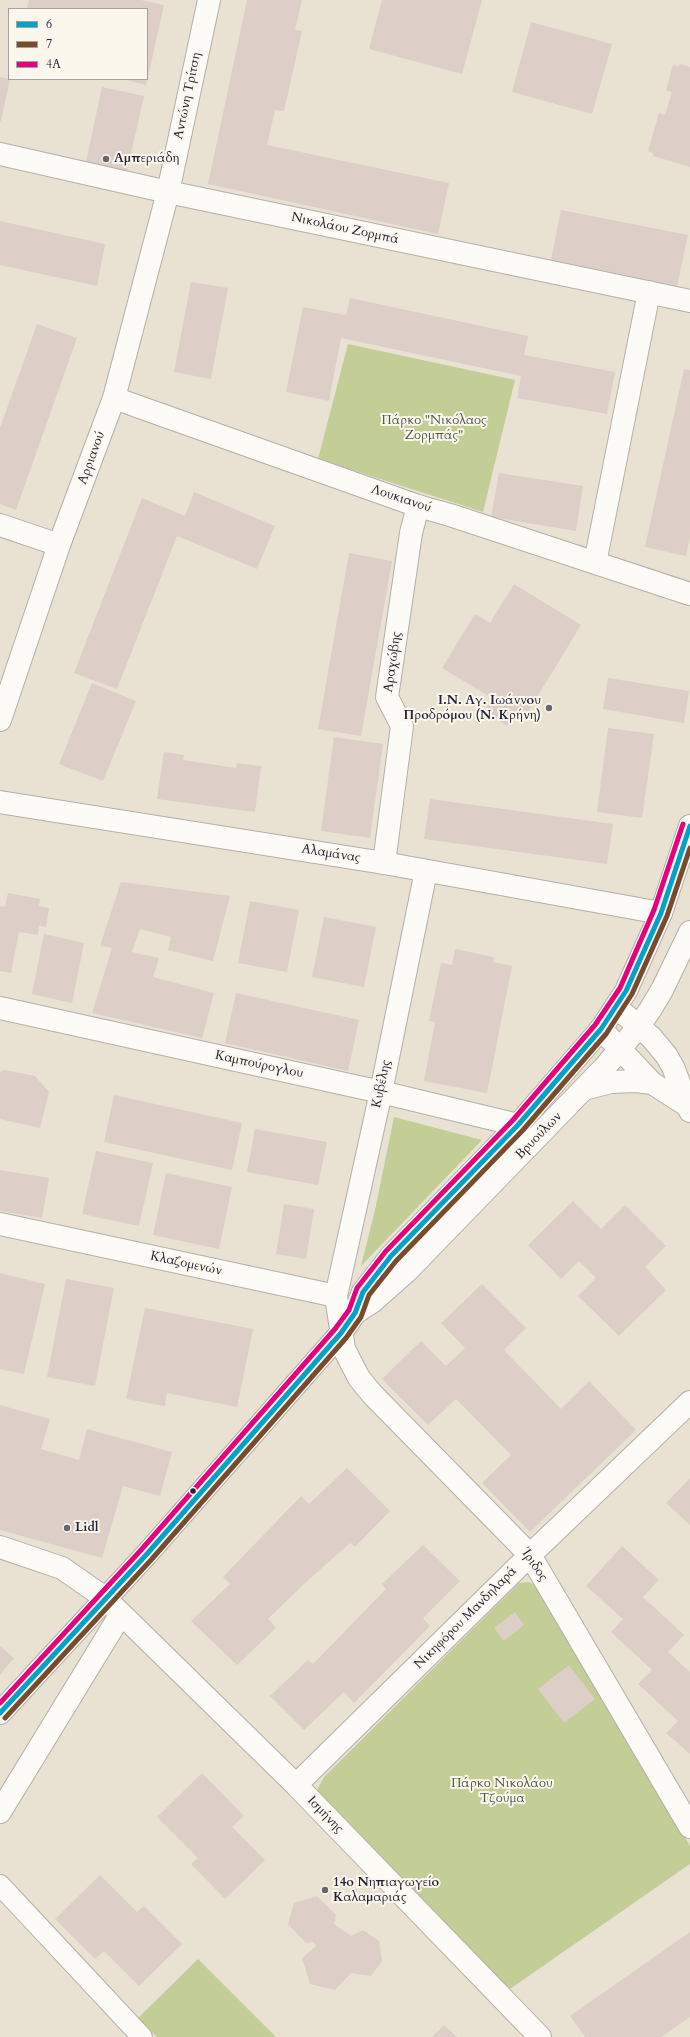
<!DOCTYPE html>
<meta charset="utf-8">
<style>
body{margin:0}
#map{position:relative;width:690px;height:2037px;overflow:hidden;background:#e9e2d3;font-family:Cardo,serif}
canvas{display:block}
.legend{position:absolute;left:8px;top:8px;width:140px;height:72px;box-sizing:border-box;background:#fbf7ec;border:1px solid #a4a2a5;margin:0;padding:5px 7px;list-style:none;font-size:12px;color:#22223b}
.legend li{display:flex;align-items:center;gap:8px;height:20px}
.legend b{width:20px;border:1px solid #a4a2a5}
</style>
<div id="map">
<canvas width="690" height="2037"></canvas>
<ul class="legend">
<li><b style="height:5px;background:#02a2c7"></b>6</li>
<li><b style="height:5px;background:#7a4b2a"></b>7</li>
<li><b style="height:5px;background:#e5007d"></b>4Α</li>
</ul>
</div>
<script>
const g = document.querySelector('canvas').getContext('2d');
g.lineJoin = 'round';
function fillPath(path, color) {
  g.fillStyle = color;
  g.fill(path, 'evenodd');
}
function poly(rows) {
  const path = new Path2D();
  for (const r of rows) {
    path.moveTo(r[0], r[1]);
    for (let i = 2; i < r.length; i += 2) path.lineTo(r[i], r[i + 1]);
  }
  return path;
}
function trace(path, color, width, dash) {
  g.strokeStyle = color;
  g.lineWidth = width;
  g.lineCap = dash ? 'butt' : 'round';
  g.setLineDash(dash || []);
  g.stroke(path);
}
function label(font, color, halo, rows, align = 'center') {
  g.font = font + ' Cardo,serif';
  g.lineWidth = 4;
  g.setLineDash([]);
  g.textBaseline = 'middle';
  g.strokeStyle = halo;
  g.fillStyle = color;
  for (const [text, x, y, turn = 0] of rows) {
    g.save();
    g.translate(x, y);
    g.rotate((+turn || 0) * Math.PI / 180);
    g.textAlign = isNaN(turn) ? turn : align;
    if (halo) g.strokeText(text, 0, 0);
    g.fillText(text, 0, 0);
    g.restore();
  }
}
fillPath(poly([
 [348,344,515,380,483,512,318,459],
 [394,1117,482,1140,361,1266,375,1210],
 [529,1582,539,1587,690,1846,690,1864,507,1991,318,1797,318,1788,324,1777,519,1583],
 [198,1959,276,2037,157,2037,138,2018]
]), '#c2ce96');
fillPath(poly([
 [29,0,141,0,164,5,148,77,147,9,27,9],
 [247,0,302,0,295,30,302,31,284,111,275,110,267,145,449,183,438,234,208,184],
 [382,0,482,0,462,74,369,49],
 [531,22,612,44,592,114,512,92],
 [680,64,690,67,690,167,653,156,653,153,648,151,659,113,665,115,672,92,666,90,673,65,679,67],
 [0,77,10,79,1,121,0,121],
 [123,79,147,79,146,85],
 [102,87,144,96,127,171,86,162],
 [561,210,688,235,677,286,551,260],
 [0,221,105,244,97,286,0,265],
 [191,282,228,288,211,379,174,372],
 [350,298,528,336,524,355,615,372,607,414,517,398,521,376,341,338,329,401,286,392,303,307,346,315],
 [37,324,77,338,16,510,0,504,0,428],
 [684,369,690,370,690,536,686,556,645,547],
 [499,473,583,486,576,531,491,517],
 [194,492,275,526,257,569,177,536,117,689,74,673,142,498,185,516],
 [349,553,392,561,361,736,318,729],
 [514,584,581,625,523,720,514,714,507,726,484,712,492,698,442,668,475,614,490,623],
 [608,678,689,691,684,723,603,709],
 [92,683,136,701,103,781,59,764],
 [608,728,654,734,642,818,597,812],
 [334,737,383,744,370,838,321,831],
 [164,752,184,755,183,760,236,768,237,763,261,766,255,812,157,799],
 [430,799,613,824,607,864,424,839],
 [121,882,230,896,213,961,168,950,171,937,140,929,132,952,159,958,153,977,214,993,202,1038,92,1013,112,948,100,946],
 [8,893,40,899,39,906,49,908,46,927,39,926,38,935,19,932,11,973,0,971,0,906,5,907],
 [250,901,299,910,287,972,238,963],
 [324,917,376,927,364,987,312,977],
 [44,934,84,943,72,1003,32,994],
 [455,949,494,957,493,962,512,966,487,1093,424,1081,435,1022,429,1021,441,963,452,965],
 [236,993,359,1020,348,1071,225,1043],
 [5,1070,35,1076,49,1092,40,1128,0,1119,0,1072],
 [114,1095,242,1123,232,1170,104,1142],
 [255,1129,327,1142,318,1185,247,1172],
 [96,1151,153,1163,139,1226,82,1214],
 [0,1170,49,1178,42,1218,0,1211],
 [166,1173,232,1187,219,1249,153,1235],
 [573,1201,601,1229,625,1205,666,1246,645,1267,666,1290,619,1336,578,1296,596,1278,579,1261,561,1279,528,1245],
 [284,1204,314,1209,306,1259,276,1254],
 [0,1273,45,1284,24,1374,0,1369],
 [66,1279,114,1288,95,1386,47,1377],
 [482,1284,526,1328,504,1350,561,1409,589,1381,636,1430,530,1532,482,1483,511,1455,456,1399,428,1425,382,1379,421,1341,446,1366,465,1348,441,1323],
 [145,1308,253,1329,237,1407,167,1393,165,1406,126,1399],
 [0,1405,50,1419,41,1449,79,1460,87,1429,172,1452,160,1496,123,1486,102,1558,0,1530],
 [347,1468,390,1511,355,1547,350,1543,306,1582,268,1619,276,1628,237,1665,191,1621,230,1584,223,1577,301,1496,309,1504],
 [690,1478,690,1525,666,1503],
 [423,1545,460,1581,423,1618,430,1626,354,1703,344,1692,304,1730,270,1696,308,1660,313,1664,386,1589,382,1584],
 [622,1546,659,1580,643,1597,684,1635,668,1652,690,1672,690,1754,666,1733,678,1721,638,1684,652,1670,611,1632,623,1619,586,1586],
 [515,1612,524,1625,504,1641,494,1628],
 [0,1646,14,1658,0,1675],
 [569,1665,595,1699,564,1723,538,1689],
 [202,1773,244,1816,232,1827,265,1860,225,1899,191,1864,198,1858,157,1817],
 [100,1875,137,1912,144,1906,182,1944,139,1986,104,1951,95,1959,55,1919],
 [317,1896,336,1915,334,1924,351,1936,363,1930,379,1941,382,1961,371,1976,351,1973,335,1990,310,1984,302,1958,316,1946,313,1942,306,1943,288,1924,294,1903],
 [690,1932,690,2017,661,2037,585,2037,570,2016],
 [444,2025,457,2037,432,2037]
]), '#ddcec7');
const service = poly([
 [0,1885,142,2037]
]);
const pedestrian = poly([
 [384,863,402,726,387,697,411,533,418,506]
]);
const minor = poly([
 [0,154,168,192,690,301],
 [114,398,418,506,450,515,690,594],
 [0,525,59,545],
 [595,563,649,292],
 [0,720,59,545,114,398,168,192,209,0],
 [0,802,384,863,661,913],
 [0,1008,381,1092,518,1125],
 [0,1224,336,1296,344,1349,359,1378,372,1394,530,1555,690,1827],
 [336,1296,381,1092,426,871],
 [0,1547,62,1568,105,1598,296,1785,540,2037],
 [296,1785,530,1555,690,1402],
 [0,1812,121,1614]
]);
const tertiary = poly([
 [616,1007,651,1037,666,1055,673,1067,690,1111],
 [601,1029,652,1083,688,1106],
 [584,1089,611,1082,636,1081,652,1083]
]);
const secondary = poly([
 [355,1313,372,1302,407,1271,605,1067,639,1026,650,1010,662,990,690,932],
 [0,1713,146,1555,341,1333,355,1313,363,1292,391,1256,518,1125,601,1029,626,991,661,913,690,826]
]);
trace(service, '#b4afa8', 22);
trace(pedestrian, '#b4afa8', 24);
trace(minor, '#b4afa8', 24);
trace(tertiary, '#b4afa8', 24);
trace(secondary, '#b4afa8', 24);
trace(service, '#fcfbf8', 20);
trace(pedestrian, '#fcfbf8', 22);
trace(minor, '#fcfbf8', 22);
trace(tertiary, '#fcfbf8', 22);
trace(secondary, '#fcfbf8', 22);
trace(poly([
 [0,1713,146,1555,341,1333,355,1313,363,1292,391,1256,518,1125,601,1029,626,991,661,913,690,826]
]), '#02a2c7', 5);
trace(poly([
 [5,1718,151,1560,346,1338,361,1317,369,1295,396,1261,523,1130,606,1034,632,994,667,916,690,848]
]), '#7a4b2a', 5);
trace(poly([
 [0,1703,141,1550,335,1329,349,1310,357,1288,386,1251,513,1120,595,1025,620,988,654,910,683,824]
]), '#e5007d', 5);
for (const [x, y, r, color] of [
 [106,159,4,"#686570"],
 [549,708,4,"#686570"],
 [193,1491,3.5,"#22223b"],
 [67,1528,4,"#686570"],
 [325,1890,4,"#686570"]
]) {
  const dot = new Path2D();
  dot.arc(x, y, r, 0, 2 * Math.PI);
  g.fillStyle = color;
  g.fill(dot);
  trace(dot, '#fbf7ec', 1.5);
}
label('13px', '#22223b', '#fbf7ec', [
 ["Αντώνη Τρίτση",188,96,-78],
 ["Νικολάου Ζορμπά",345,229,12],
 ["Αρριανού",92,458,-70],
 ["Λουκιανού",401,499,18],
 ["Αραχώβης",393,662,-82],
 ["Αλαμάνας",331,854,9],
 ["Καμπούρογλου",259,1065,12],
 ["Κυβέλης",382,1084,-78],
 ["Βρυούλων",539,1136,-46],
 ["Κλαζομενών",186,1264,12],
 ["Ίριδος",534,1565,56],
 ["Νικηφόρου Μανδηλαρά",466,1618,-45],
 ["Ισμήνης",325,1815,46]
]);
label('bold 13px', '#22223b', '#fbf7ec', [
 ["Αμπεριάδη",114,159],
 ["Ι.Ν. Αγ. Ιωάννου",541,701,"right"],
 ["Προδρόμου (Ν. Κρήνη)",541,716,"right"],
 ["Lidl",75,1528],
 ["14ο Νηπιαγωγείο",333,1883],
 ["Καλαμαριάς",333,1898]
], 'left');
label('13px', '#4f594a', '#fbf7ec', [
 ["Πάρκο \"Νικόλαος",434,421],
 ["Ζορμπάς\"",434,436],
 ["Πάρκο Νικολάου",502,1784],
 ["Τζούμα",502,1799]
]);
</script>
